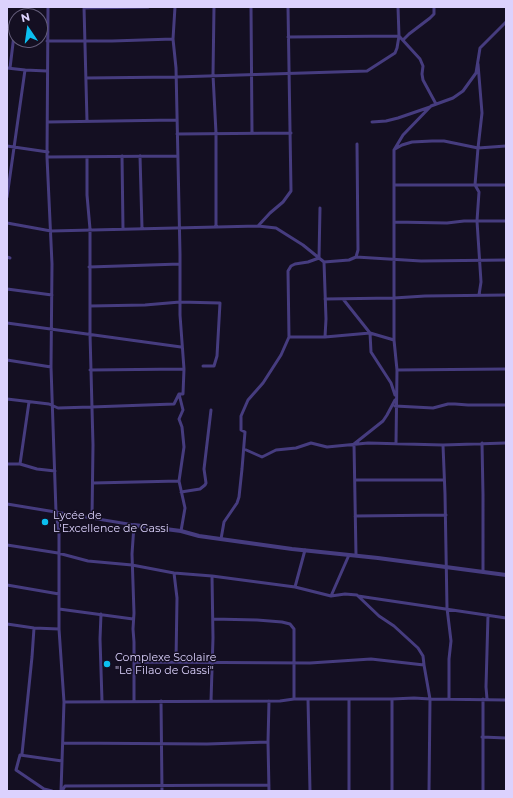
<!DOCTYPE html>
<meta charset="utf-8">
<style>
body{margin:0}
#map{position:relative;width:513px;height:798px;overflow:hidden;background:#140f22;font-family:Montserrat,sans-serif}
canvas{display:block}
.frame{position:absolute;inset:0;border:8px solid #dcd2fd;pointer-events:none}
.north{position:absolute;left:8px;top:8px;width:40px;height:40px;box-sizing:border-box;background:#140f22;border:1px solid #645d7a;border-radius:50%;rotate:347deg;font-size:11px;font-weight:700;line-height:16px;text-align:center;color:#dcd2fd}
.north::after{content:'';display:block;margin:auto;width:14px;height:18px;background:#0bbff0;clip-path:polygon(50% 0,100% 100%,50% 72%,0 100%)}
</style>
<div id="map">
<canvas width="513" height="798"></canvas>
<div class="frame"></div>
<div class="north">N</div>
</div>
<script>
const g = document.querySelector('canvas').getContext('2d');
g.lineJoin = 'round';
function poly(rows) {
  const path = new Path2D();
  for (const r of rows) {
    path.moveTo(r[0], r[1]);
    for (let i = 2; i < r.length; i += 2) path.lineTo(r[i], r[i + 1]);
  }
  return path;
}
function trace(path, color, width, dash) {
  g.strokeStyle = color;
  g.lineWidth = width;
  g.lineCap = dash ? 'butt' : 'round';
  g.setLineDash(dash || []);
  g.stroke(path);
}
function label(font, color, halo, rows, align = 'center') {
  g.font = font + ' Montserrat,sans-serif';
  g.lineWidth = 3;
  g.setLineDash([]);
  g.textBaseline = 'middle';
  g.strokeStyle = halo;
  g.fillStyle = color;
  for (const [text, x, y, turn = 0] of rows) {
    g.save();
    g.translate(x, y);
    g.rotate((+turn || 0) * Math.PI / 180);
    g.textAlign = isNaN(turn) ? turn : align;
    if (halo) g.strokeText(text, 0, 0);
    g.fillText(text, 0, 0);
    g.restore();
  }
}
trace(poly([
 [48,7,47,157,52,264,51,367,56,512,59,533,59,629,64,702,61,791],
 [84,7,87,121],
 [214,7,213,75,216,133,216,227],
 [251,7,252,133],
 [84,8,148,7],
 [288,37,399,36,420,59,423,66,422,74,423,80,436,104],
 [403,40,409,34,430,18,434,14,434,7],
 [47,41,112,41,173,39],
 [478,64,482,113,478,148,475,185,479,192,477,221,481,282,479,295],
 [7,68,25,70,47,71],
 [10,68,14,35],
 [86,78,176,77,367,71,395,53,397,48,399,36,398,7],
 [48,122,176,120],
 [372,122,386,121,398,118,430,107],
 [177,134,291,133],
 [7,146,48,152],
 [395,149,402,145,412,142,432,141,444,141,478,148,506,146],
 [122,156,123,229],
 [140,156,142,228],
 [47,157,177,156],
 [87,157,87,195,90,229,90,334,93,445,92,518],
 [394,185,506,185],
 [7,197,25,70],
 [394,222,447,223,464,221,506,221],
 [7,223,51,231,258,226,276,228,303,245,324,262,349,260,356,257,421,261,506,260],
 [258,226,270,213,283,202,291,191,288,7],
 [7,257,10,258],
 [356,257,358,250,357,144],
 [319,258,320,208],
 [324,262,326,319,325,337],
 [89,267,180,264],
 [7,289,52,295],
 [325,299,394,298,425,296,506,295],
 [343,299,370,333,371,352,391,383,395,395],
 [90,306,145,305,180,302,220,303,217,356,214,366,203,366],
 [7,323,181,347],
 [289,337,325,337,370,333,394,340],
 [7,360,51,367],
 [90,370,184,369],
 [397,370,506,369],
 [179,394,183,410,179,419,182,427,184,447,179,481,185,508,181,531],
 [7,399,49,404,58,408,91,407,174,404,179,394,183,394,184,369,180,315,180,254,176,68,173,39,175,7],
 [395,406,433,408,448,404,455,404,468,405,506,405],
 [396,443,397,370,394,340,394,150,403,135,431,106,453,98,463,91,476,73,480,48,506,22],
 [482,443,483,495,483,572],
 [443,445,445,494,447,608,451,641,449,659,449,699],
 [244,449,262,457,276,450,296,448,311,443,327,447,368,443,443,445,506,443],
 [7,464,20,464,37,469,55,471],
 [20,464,29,402],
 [355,480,444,480],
 [93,483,179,481],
 [181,492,200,489,205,485,206,483,204,469,211,410],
 [7,504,134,525,132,554,134,613,133,629,134,642,134,701],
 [355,516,446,515],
 [221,539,224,522,237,503,239,497,242,469,245,432,241,430,241,416,248,400,263,383,281,355,289,337,288,271,291,266,295,264,308,262,319,258],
 [7,545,58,553,88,561,132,565,174,573,212,576,295,587,331,596,345,594,357,595,379,616,394,626,418,648,423,656,424,665],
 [356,555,354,444,383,421,387,415,395,400],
 [174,573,177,598,176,661],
 [7,585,59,594],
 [295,587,305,550],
 [331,596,349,555],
 [358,596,506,618],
 [59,609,133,619],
 [101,614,100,639,102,701],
 [213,619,257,620,282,622,290,624,294,629,294,699],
 [7,624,34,628,59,629],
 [34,628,32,657,22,754,20,755,16,770,44,789,52,791],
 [134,662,310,663,371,659,424,665,430,699,429,791],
 [308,699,310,791],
 [349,699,349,791],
 [392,699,392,791],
 [487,699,486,687,488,615],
 [161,701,162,791],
 [211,701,213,638,212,576],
 [269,701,268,742,269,791],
 [64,702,280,701,294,699,392,699,414,698,430,699,506,700],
 [482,737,506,738],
 [63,743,207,744,268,742],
 [20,755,62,761],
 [62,791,65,786,269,785],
 [483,791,483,699]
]), '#463c7f', 3);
trace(poly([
 [134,525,181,531,199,536,292,549,378,558,506,575]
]), '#463c7f', 4);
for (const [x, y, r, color] of [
 [45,522,4,"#0bbff0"],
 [107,664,4,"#0bbff0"]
]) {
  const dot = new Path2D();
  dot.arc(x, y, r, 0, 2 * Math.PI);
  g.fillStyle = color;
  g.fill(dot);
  trace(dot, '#140f22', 1.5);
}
label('11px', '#dcd2fd', '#140f22', [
 ["Lycée de",53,516],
 ["L'Excellence de Gassi",53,529],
 ["Complexe Scolaire",115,658],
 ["\"Le Filao de Gassi\"",115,671]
], 'left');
</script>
